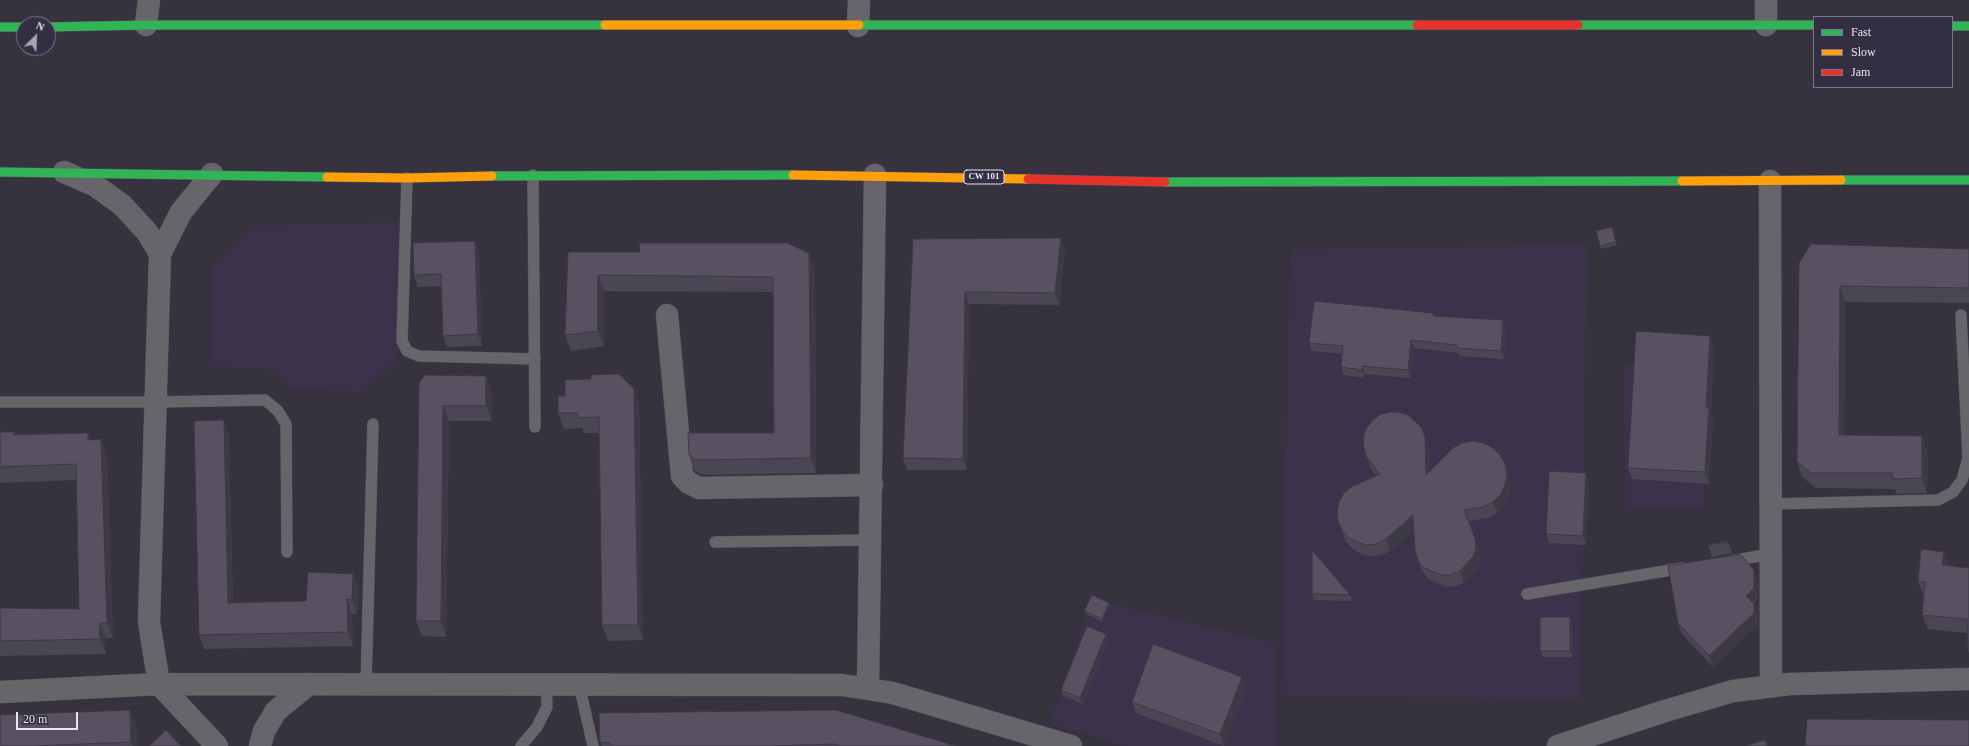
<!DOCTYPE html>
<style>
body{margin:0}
#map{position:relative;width:1969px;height:746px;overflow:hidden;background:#36323e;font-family:"Times New Roman",serif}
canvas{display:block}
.legend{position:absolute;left:1813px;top:16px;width:140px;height:72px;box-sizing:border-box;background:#342e42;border:1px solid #7c7788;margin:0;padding:5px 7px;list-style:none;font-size:12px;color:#e7e4f1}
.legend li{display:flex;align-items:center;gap:8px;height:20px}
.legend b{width:20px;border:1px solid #7c7788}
.north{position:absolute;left:16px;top:16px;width:40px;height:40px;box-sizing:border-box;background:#342e42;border:1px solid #7c7788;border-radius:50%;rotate:24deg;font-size:11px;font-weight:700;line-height:16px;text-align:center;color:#e7e4f1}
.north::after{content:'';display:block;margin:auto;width:14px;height:18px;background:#a9a6b2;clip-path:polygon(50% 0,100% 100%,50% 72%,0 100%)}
.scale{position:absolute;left:16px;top:712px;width:62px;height:18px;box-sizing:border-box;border:2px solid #e7e4f1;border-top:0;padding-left:5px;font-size:12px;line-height:14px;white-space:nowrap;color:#e7e4f1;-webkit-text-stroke:3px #342e42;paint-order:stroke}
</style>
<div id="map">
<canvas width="1969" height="746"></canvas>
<ul class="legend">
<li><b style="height:5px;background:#30b455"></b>Fast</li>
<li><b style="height:5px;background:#ff9f0a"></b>Slow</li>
<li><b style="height:5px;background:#e5322d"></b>Jam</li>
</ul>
<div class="north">N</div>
<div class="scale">20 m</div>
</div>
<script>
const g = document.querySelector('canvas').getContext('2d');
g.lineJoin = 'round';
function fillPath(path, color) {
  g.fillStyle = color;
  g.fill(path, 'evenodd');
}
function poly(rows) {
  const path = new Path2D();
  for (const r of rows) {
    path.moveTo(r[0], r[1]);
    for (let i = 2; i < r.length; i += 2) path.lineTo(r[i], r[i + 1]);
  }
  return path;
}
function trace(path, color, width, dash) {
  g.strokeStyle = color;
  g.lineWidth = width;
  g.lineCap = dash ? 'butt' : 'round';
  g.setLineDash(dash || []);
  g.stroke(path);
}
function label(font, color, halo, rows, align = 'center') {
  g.font = font + ' "Times New Roman",serif';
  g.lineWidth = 3;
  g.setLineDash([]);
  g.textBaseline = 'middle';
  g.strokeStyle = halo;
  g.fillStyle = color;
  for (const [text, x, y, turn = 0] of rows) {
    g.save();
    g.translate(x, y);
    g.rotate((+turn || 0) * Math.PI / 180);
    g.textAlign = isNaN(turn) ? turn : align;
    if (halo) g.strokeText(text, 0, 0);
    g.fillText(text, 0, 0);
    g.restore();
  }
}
fillPath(poly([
 [400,222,398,359,364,392,291,389,272,370,210,366,212,269,258,225],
 [1587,245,1581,699,1281,696,1290,249],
 [1623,363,1702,363,1704,508,1625,506],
 [1093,599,1275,643,1278,746,1122,746,1049,724]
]), '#3a334b');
const lane = poly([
 [533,175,535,427],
 [407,178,402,341,407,351,419,356,535,359],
 [0,402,156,402,265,400,278,411,286,424,287,552],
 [1771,504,1938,500,1953,492,1962,480,1968,458,1961,315],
 [715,542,871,540],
 [1730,561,1771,554],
 [1527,594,1683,568],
 [579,684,593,746],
 [366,685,373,424],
 [521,746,537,727,547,707,546,684]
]);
const street = poly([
 [146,25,149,0],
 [1766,25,1766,0],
 [858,26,859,0],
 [64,172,96,186,122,205,147,232,160,254],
 [212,174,181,212,160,254,149,622,159,684,217,746],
 [1770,181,1771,686],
 [667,315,682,476,689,483,699,488,872,485],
 [868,689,875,175],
 [0,692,159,684,842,685,893,693,1071,746],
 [260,746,264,731,276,711,309,684],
 [1558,746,1665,711,1733,691,1790,684,1969,679]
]);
const fast = poly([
 [859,25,1417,25],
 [1578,25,1814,25],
 [1952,26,1969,26],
 [0,27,24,27],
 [48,27,146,25,605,25],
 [0,172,327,177],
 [492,176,793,175],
 [1841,180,1969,180],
 [1165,182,1682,181]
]);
const slow = poly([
 [605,25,859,25],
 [793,175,1028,179],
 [327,177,407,178,492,176],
 [1682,181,1841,180]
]);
const jam = poly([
 [1417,25,1578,25],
 [1028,179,1165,182]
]);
trace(lane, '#534f5a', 12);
trace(street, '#534f5a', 23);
trace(fast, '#534f5a', 10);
trace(slow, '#534f5a', 10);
trace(jam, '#534f5a', 10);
trace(lane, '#67656a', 11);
trace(street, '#67656a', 22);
trace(fast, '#30b455', 9);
trace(slow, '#ff9f0a', 9);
trace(jam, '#e5322d', 9);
fillPath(poly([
 [1612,227,1617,245,1601,249,1600,246],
 [913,239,1065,250,1059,305,969,304,967,470,907,470,903,458],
 [1969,249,1969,303,1845,302,1844,435,1928,452,1927,493,1897,494,1895,489,1816,488,1802,477,1797,462,1799,263],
 [479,252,482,346,447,347,443,336,441,286,418,287,414,275],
 [568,252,815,268,816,473,702,475,694,470,689,455,774,433,774,292,604,291,604,346,571,351,565,335],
 [1433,313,1434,316,1503,320,1506,328,1504,359,1460,356,1458,353,1414,348,1410,378,1365,374,1364,378,1344,375,1341,367,1343,354,1312,351,1309,343],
 [1714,347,1711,413,1713,419,1709,484,1632,479,1628,468],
 [425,375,492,391,492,421,449,421,446,637,422,636,416,621],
 [639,404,643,640,608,641,602,625,599,433,584,433,582,428,564,429,558,413],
 [0,432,14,432,15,434,88,433,90,440,101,439,107,455,113,638,105,638,106,654,0,656,0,608,79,609,76,480,0,483],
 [229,435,233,603,306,601,353,574,359,588,357,614,352,614,353,646,204,649,199,635],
 [1364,448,1429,448,1430,471,1505,464,1509,476,1511,486,1509,497,1504,506,1497,513,1488,518,1468,521,1479,550,1480,559,1477,569,1464,583,1455,586,1446,587,1428,579,1422,571,1415,551,1414,530,1390,551,1381,555,1371,556,1361,554,1353,549,1346,542,1338,521,1376,475,1371,469],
 [1589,482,1586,545,1549,543,1546,534],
 [1728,542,1732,553,1712,557,1708,545],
 [1949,566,1969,568,1969,653,1968,650,1967,633,1928,629,1922,615,1924,596,1918,582],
 [1758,581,1758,599,1754,604,1758,615,1758,625,1713,667,1682,634,1678,623],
 [1312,594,1350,595,1352,601,1314,600],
 [1109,603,1110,606,1103,622,1086,614,1084,611],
 [1570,617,1572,623,1573,657,1543,657,1540,651],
 [1106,634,1108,640,1083,704,1063,696,1061,690],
 [1246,688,1224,746,1136,713,1132,702],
 [130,710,136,725,137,746,0,746],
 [599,713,956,746,602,746,600,743]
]), '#4b4654');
fillPath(poly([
 [1061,238,1065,250,1059,305,1055,293],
 [475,241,479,252,482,346,478,334],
 [809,253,815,268,816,473,811,458],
 [598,275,604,291,604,346,598,331],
 [1840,286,1845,302,1844,451,1839,435],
 [965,292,969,304,967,470,963,459],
 [1503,320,1506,328,1504,359,1501,351],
 [1710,336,1714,347,1711,413,1713,419,1709,484,1705,472,1706,408],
 [1411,340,1414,348,1410,378,1408,370],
 [1362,366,1365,374,1364,378,1362,370],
 [486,376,492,391,492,421,486,406],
 [634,389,639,404,643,640,638,625],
 [443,406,449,421,446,637,441,621],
 [224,420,229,435,233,617,228,603],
 [1422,428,1429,448,1430,486,1426,475],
 [88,433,93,448,88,440],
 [1922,436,1928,452,1927,493,1922,478],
 [101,439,107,455,113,638,107,623],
 [1505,464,1509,476,1511,486,1509,497,1504,506,1497,513,1493,502],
 [1586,473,1589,482,1586,545,1583,536],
 [1413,515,1417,527,1390,551,1386,539],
 [1475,538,1479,550,1480,559,1477,569,1464,583,1460,571],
 [1944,552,1949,565,1942,565],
 [1754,570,1758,581,1758,599,1750,607,1746,596],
 [353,574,359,588,357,614,352,600],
 [347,599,352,614,353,646,348,632],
 [1109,603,1110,606,1103,622,1102,619],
 [1754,604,1758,615,1758,625,1713,667,1709,656],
 [1570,617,1572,623,1573,657,1570,651],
 [100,623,105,638,106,654,100,639],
 [1106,634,1108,640,1083,704,1080,698],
 [1242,677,1246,688,1224,746,1220,734],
 [130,710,136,725,137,746,133,746,131,742]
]), '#3d3945');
const building = poly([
 [1612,227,1616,242,1600,246,1596,231,1612,227],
 [1061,238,1055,293,965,292,963,459,903,458,913,239,1061,238],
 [475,241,478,334,443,336,441,274,414,275,413,243,475,241],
 [639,243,787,243,809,253,811,458,696,460,689,455,688,433,774,433,773,277,598,275,598,331,565,335,568,252,640,252,639,243],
 [1811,244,1969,249,1969,288,1840,286,1839,435,1922,436,1922,478,1892,479,1892,473,1811,473,1797,462,1799,263,1811,244],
 [1314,301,1433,313,1433,316,1503,320,1501,351,1457,348,1457,345,1411,340,1408,370,1362,366,1362,370,1341,367,1343,346,1309,343,1314,301],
 [1636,331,1710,336,1706,408,1709,408,1705,472,1628,468,1636,331],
 [619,374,634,389,638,625,602,625,599,417,578,418,578,413,558,413,558,396,565,396,565,380,591,379,591,375,619,374],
 [425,375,486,376,486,406,443,406,441,621,416,621,419,383,425,375],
 [1389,412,1398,412,1408,415,1422,428,1425,437,1426,475,1453,448,1462,443,1473,441,1483,443,1493,448,1500,455,1505,464,1507,475,1505,485,1500,495,1493,502,1484,507,1464,510,1475,538,1476,548,1473,557,1460,571,1451,575,1442,575,1424,568,1418,560,1415,551,1413,515,1386,539,1376,544,1367,545,1357,542,1349,538,1342,530,1338,521,1337,512,1339,502,1344,493,1351,487,1380,474,1367,458,1364,448,1363,439,1366,429,1372,421,1379,415,1389,412],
 [224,420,228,603,306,601,308,572,353,574,352,600,347,599,348,632,199,635,194,421,224,420],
 [0,432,14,432,14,435,88,433,88,440,101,439,107,623,100,623,100,639,0,641,0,608,79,609,76,464,0,467,0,432],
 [1549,471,1586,473,1583,536,1546,534,1549,471],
 [1727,541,1728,542,1708,545,1709,544,1727,541],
 [1921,549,1944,552,1942,565,1969,568,1969,650,1968,650,1967,619,1922,615,1925,582,1918,582,1921,549],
 [1312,550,1350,595,1312,594,1312,550],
 [1740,554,1754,570,1754,588,1746,596,1754,604,1754,613,1709,656,1678,623,1668,566,1740,554],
 [1092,595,1109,603,1102,619,1084,611,1092,595],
 [1540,617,1570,617,1570,651,1540,651,1540,617],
 [1087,626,1106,634,1080,698,1061,690,1087,626],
 [1153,644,1242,677,1220,734,1132,702,1153,644],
 [130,710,131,742,34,746,0,746,0,715,130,710],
 [836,710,956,746,841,746,835,744,770,746,613,746,609,742,600,743,599,713,836,710],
 [1807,719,1969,720,1969,746,1805,746,1807,719],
 [166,730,181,746,149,746,166,730],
 [1765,740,1767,746,1746,746,1765,740]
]);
fillPath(building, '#575162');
trace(building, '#3d3945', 1);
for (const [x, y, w] of [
 [984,177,40]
]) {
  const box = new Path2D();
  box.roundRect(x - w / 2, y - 7, w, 14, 3);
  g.fillStyle = '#342e42';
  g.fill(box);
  trace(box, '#e7e4f1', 1);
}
label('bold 9px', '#e7e4f1', null, [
 ["CW 101",984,177]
]);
</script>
